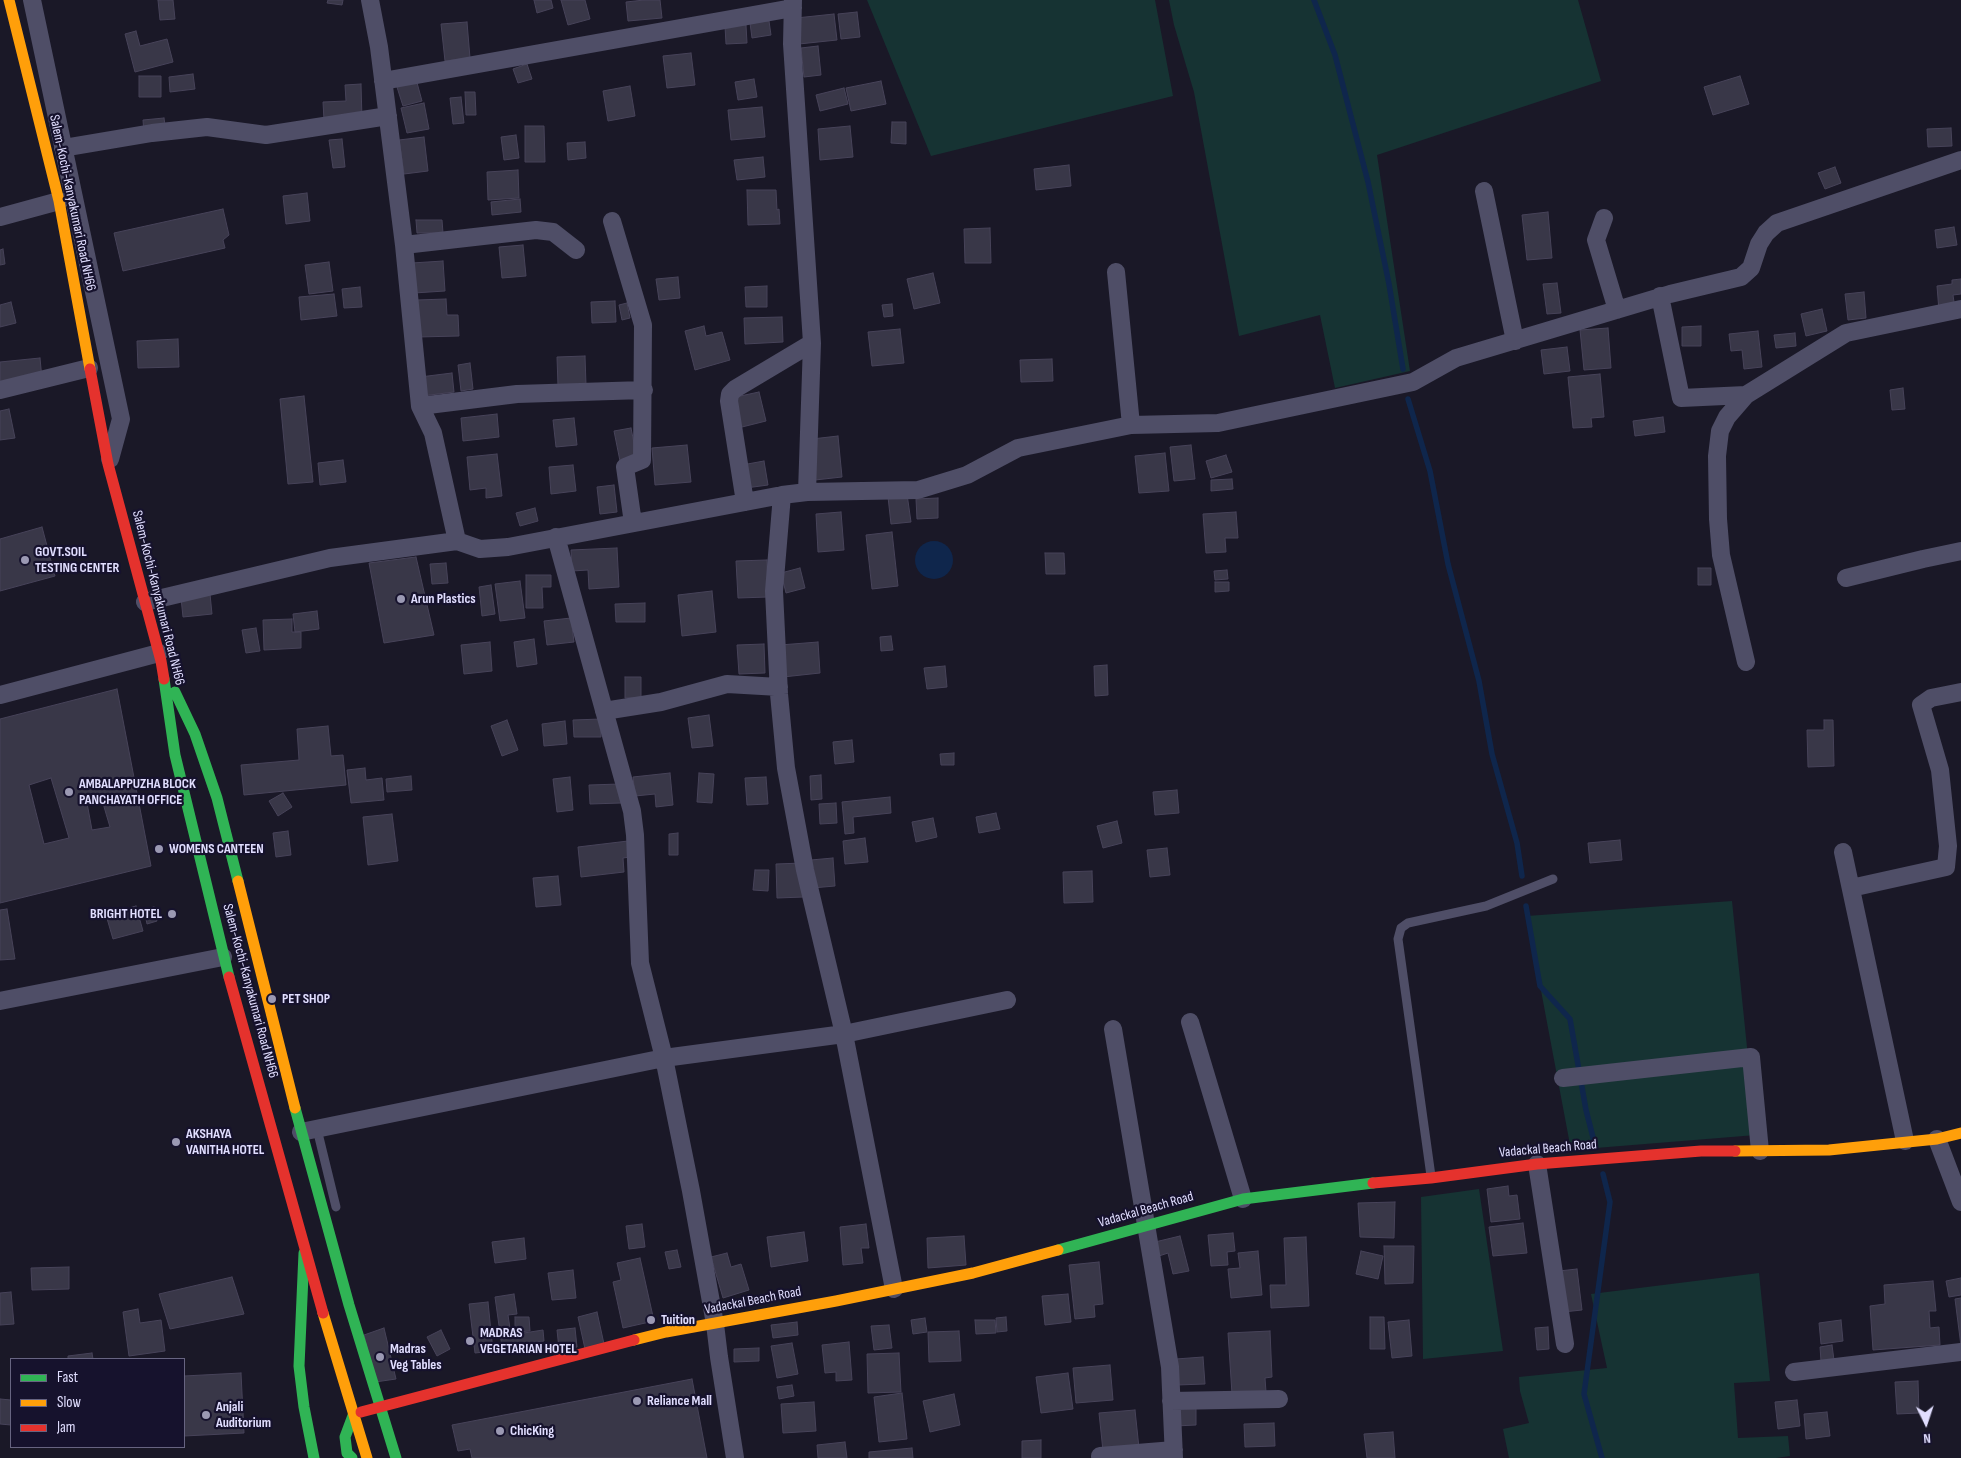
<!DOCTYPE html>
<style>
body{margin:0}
#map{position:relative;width:1961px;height:1458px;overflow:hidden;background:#1a1827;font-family:"Sofia Sans Condensed",sans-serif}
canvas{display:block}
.legend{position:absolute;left:10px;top:1358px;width:175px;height:90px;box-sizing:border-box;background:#16122d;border:1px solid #676481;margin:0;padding:6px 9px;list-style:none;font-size:15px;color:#e1deff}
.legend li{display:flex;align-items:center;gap:10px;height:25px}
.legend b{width:25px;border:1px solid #676481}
.north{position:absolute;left:1901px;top:1398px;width:50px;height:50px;-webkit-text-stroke:4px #16122d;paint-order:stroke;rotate:176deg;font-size:14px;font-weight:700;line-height:20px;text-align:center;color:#e1deff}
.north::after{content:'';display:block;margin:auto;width:18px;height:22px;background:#e1deff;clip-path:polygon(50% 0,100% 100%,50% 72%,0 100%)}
</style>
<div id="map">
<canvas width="1961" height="1458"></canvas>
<ul class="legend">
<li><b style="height:6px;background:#30b455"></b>Fast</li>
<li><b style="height:6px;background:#ff9f0a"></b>Slow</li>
<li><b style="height:6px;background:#e5322d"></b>Jam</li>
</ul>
<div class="north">N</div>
</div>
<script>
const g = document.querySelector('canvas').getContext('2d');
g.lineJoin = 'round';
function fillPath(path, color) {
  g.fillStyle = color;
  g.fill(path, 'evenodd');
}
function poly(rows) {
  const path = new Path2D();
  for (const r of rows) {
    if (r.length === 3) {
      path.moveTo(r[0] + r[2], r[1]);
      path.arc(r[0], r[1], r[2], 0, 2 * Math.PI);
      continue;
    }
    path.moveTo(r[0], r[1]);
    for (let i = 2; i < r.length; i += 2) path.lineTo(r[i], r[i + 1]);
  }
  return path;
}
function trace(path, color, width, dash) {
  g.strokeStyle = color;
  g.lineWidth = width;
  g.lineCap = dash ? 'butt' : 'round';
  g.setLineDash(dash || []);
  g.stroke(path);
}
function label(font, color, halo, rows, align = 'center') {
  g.font = font + ' "Sofia Sans Condensed",sans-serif';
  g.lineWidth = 4.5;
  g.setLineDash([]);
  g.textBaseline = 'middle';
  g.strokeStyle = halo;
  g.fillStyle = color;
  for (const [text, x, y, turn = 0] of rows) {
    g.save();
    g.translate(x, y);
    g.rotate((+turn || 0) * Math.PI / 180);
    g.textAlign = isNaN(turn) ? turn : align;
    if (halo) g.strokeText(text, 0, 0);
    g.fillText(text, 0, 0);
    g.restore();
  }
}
fillPath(poly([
 [867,0,1155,0,1173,96,931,156],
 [1169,0,1578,0,1601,81,1377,155,1410,371,1335,388,1320,315,1239,336,1194,92,1174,25],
 [1732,901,1756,1135,1571,1150,1527,916],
 [1479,1189,1503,1351,1423,1359,1421,1197],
 [1759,1273,1770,1381,1734,1383,1738,1438,1788,1436,1790,1456,1776,1458,1509,1458,1503,1429,1529,1423,1520,1391,1519,1377,1607,1368,1591,1294]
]), '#163333');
fillPath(poly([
 [934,560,19]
]), '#0f264c');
trace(poly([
 [1314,0,1335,55,1368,182,1389,284,1403,369],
 [1408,399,1430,471,1448,564,1479,681,1492,754,1517,843,1522,876],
 [1526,906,1540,986,1570,1019,1586,1110,1595,1145],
 [1602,1458,1584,1394,1610,1202,1603,1174]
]), '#0f264c', 5.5);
const building = poly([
 [158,0,173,0,175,19,160,20,158,0],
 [328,0,343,0,342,5,327,3,328,0],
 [534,0,551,0,553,8,537,13,534,0],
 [561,0,585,0,590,19,568,25,561,0],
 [644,0,660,0,662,18,628,21,626,2,644,0],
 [857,12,860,37,841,39,838,14,857,12],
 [834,14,837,40,799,44,796,18,834,14],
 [769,21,771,35,752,38,750,23,769,21],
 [467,22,470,58,445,61,441,24,467,22],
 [746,25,747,43,726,44,725,26,746,25],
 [136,31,140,46,167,39,173,62,135,72,125,34,136,31],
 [818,46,821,75,804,77,801,48,818,46],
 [691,53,695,85,667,88,663,56,691,53],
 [527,64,532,79,518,83,513,69,527,64],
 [193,74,195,89,170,92,169,77,193,74],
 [139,76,161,76,161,97,139,97,139,76],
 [1740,76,1749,104,1713,115,1704,87,1740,76],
 [416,79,422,101,403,106,396,84,416,79],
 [754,79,757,97,738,100,735,82,754,79],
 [881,81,886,104,851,111,846,88,881,81],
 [361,84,362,119,324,120,323,102,346,101,345,85,361,84],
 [630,86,635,116,608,121,603,91,630,86],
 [844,88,848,104,820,111,816,95,844,88],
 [465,92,475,92,476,115,466,115,465,92],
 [461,97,464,123,453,124,450,98,461,97],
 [424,103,429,129,407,133,401,108,424,103],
 [762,107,765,137,731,140,728,110,762,107],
 [164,118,166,132,144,134,143,120,164,118],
 [892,122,906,122,906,144,891,143,892,122],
 [525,126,544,126,545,162,525,162,525,126],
 [850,126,853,157,820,160,818,129,850,126],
 [1951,128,1952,146,1928,147,1927,129,1951,128],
 [516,135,519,158,504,160,501,137,516,135],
 [424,137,428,171,404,174,399,140,424,137],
 [342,139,345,167,333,168,329,140,342,139],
 [585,142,586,158,568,160,567,143,585,142],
 [763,157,765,177,737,180,734,160,763,157],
 [1069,165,1071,186,1036,190,1034,169,1069,165],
 [1835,167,1841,183,1825,189,1818,173,1835,167],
 [518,170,519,198,488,200,487,172,518,170],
 [747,190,776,190,777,210,779,209,780,224,748,225,747,190],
 [307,193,310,221,286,224,283,196,307,193],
 [520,199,521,212,492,215,491,202,520,199],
 [223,209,229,235,223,240,225,248,123,271,114,233,223,209],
 [1548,212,1552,258,1527,260,1522,215,1548,212],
 [416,220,442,220,443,233,417,233,416,220],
 [1954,227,1957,245,1937,248,1935,230,1954,227],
 [990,228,991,263,965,263,964,229,990,228],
 [523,245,526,276,502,278,499,247,523,245],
 [3,249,5,264,0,265,0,250,3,249],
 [443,261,445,291,414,293,412,263,443,261],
 [329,262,333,291,309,294,305,265,329,262],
 [933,273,940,303,914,309,907,279,933,273],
 [678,277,680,298,659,300,656,279,678,277],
 [1961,279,1961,294,1953,295,1955,309,1939,311,1937,286,1952,284,1952,280,1961,279],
 [1557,283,1561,313,1547,314,1543,284,1557,283],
 [767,286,767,307,746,307,745,287,767,286],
 [360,287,362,307,344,308,342,289,360,287],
 [1864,292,1866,318,1848,320,1845,294,1864,292],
 [334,294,337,316,301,320,299,297,334,294],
 [446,299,447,315,458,315,459,336,418,337,417,300,446,299],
 [615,301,616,322,592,323,591,302,615,301],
 [11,302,16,323,0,327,0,305,11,302],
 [627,303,630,318,622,320,619,305,627,303],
 [892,304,893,316,884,317,882,305,892,304],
 [1822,309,1827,331,1806,336,1801,314,1822,309],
 [782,317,783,342,745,344,744,318,782,317],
 [704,326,706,336,722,332,730,360,695,370,685,331,704,326],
 [1701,326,1701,346,1682,346,1682,327,1701,326],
 [1608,328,1611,368,1584,370,1580,330,1608,328],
 [900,329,904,363,872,366,868,332,900,329],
 [1758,331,1762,367,1744,369,1742,350,1731,351,1729,334,1758,331],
 [1795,333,1796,346,1776,348,1774,335,1795,333],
 [178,339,179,367,138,368,137,341,178,339],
 [1567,347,1570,371,1544,374,1541,350,1567,347],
 [585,356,586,385,558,386,557,357,585,356],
 [40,358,42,379,0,384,0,362,40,358],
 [1052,359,1053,381,1021,382,1020,360,1052,359],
 [470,363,473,389,461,391,458,365,470,363],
 [452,373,454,392,422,396,420,377,452,373],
 [1600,374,1604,417,1591,418,1592,427,1573,428,1568,377,1600,374],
 [1903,388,1905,409,1892,410,1890,390,1903,388],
 [759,392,766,421,738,428,731,398,759,392],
 [304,396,313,482,288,484,280,399,304,396],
 [9,409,15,438,0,440,0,411,9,409],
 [497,414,499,437,463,441,461,418,497,414],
 [1663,417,1665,432,1635,436,1633,421,1663,417],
 [574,418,577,445,556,447,553,420,574,418],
 [631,428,637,458,620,461,614,431,631,428],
 [838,436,842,477,815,480,812,439,838,436],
 [687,445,691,482,655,485,652,448,687,445],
 [1191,445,1195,479,1174,481,1170,447,1191,445],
 [1165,453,1169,491,1139,493,1135,456,1165,453],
 [497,454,502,496,486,498,486,488,470,490,467,457,497,454],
 [1226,455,1232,472,1211,478,1206,461,1226,455],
 [343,460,346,482,320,485,318,463,343,460],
 [764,461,768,485,746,488,742,465,764,461],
 [573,465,576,491,551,494,549,467,573,465],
 [1232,479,1233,489,1211,491,1211,480,1232,479],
 [614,485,617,512,600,514,597,487,614,485],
 [907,494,911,522,891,524,888,497,907,494],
 [938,498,938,518,917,519,916,499,938,498],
 [535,508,538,521,520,526,516,513,535,508],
 [841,512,844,550,818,552,816,514,841,512],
 [1236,512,1238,538,1225,538,1226,552,1206,553,1203,514,1236,512],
 [42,527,55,576,0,591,0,539,42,527],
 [892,532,898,586,872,589,866,535,892,532],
 [617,548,619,587,589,589,588,570,572,571,571,550,617,548],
 [1045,553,1064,553,1065,574,1046,574,1045,553],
 [416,557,434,635,384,643,369,563,416,557],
 [767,560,768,597,738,598,736,561,767,560],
 [446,563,448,583,432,584,430,564,446,563],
 [800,568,805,588,786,593,781,573,800,568],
 [1698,568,1711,568,1711,585,1698,585,1698,568],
 [1227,570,1228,579,1215,580,1214,571,1227,570],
 [526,575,551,575,551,587,542,587,543,608,526,608,526,575],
 [520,581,525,618,500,621,495,584,520,581],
 [1215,582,1229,582,1229,591,1215,592,1215,582],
 [491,585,495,614,482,616,479,587,491,585],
 [712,591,716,632,682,636,678,595,712,591],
 [210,594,212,614,183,617,181,598,210,594],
 [645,603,645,622,616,622,615,604,645,603],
 [317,611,319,629,295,632,293,614,317,611],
 [571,618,574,642,547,645,544,621,571,618],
 [292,619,292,632,301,632,301,648,264,650,263,620,292,619],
 [256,628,260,651,246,653,242,630,256,628],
 [891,636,893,650,881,651,880,637,891,636],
 [534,639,537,664,517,667,514,642,534,639],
 [490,642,492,671,464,674,461,645,490,642],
 [818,642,820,673,783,677,780,645,818,642],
 [764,644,765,673,739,674,737,645,764,644],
 [1107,665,1108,695,1095,696,1094,666,1107,665],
 [945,666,947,687,927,689,924,668,945,666],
 [625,677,641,677,641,698,625,698,625,677],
 [117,689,151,866,0,903,0,719,117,689],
 [709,715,713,746,692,748,688,718,709,715],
 [601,719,601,737,574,737,573,720,601,719],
 [507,720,518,750,502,756,491,726,507,720],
 [1824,720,1833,720,1834,766,1808,767,1807,730,1824,730,1824,720],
 [565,721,567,744,544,746,542,724,565,721],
 [328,726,331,756,343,755,346,785,244,795,241,765,299,760,297,729,328,726],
 [852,740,854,762,835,764,833,742,852,740],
 [954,753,954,765,941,765,940,754,954,753],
 [365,768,366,780,382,778,384,800,351,803,347,770,365,768],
 [670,773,673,805,656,807,655,794,635,796,633,777,670,773],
 [699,773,714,774,712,803,697,802,699,773],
 [821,775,822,799,811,800,810,776,821,775],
 [411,776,412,790,387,792,386,779,411,776],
 [570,777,573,810,557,812,553,779,570,777],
 [766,777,768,804,747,805,745,778,766,777],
 [51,778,69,838,44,844,29,785,51,778],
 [620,784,621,803,590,804,589,785,620,784],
 [1177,790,1179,813,1155,815,1153,792,1177,790],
 [283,793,292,807,278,816,269,801,283,793],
 [890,797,891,813,853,817,854,833,845,834,842,802,890,797],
 [102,800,110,827,92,830,87,803,102,800],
 [836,803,837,823,820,824,819,804,836,803],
 [996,813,1000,829,979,833,976,817,996,813],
 [392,814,398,861,368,865,363,817,392,814],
 [933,818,937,837,916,842,912,822,933,818],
 [1117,821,1122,843,1103,848,1097,826,1117,821],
 [288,831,291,855,276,857,273,833,288,831],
 [678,833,678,855,669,855,669,834,678,833],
 [865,838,868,862,845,864,843,841,865,838],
 [1620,840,1622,860,1590,863,1588,843,1620,840],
 [628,841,630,857,623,858,624,872,581,877,578,847,628,841],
 [1167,848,1170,875,1150,877,1147,850,1167,848],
 [833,858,835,886,812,888,811,860,833,858],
 [802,863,804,897,777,898,776,864,802,863],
 [755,870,769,870,768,891,753,890,755,870],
 [1092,871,1093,902,1064,903,1063,872,1092,871],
 [558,876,561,905,536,907,533,878,558,876],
 [136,906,143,931,113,939,106,915,136,906],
 [154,907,157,921,147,924,144,909,154,907],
 [7,909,15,959,0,960,0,910,7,909],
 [1508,1186,1509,1196,1517,1195,1520,1219,1491,1222,1487,1189,1508,1186],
 [1395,1202,1394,1238,1360,1237,1358,1203,1395,1202],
 [1523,1223,1527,1253,1493,1256,1489,1227,1523,1223],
 [642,1224,645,1247,629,1249,626,1226,642,1224],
 [866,1224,869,1248,861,1248,863,1263,843,1265,840,1227,866,1224],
 [804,1232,808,1261,771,1267,767,1237,804,1232],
 [1233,1233,1235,1251,1227,1252,1228,1265,1211,1266,1208,1235,1233,1233],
 [964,1236,966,1265,928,1268,927,1238,964,1236],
 [1180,1236,1189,1271,1173,1274,1168,1253,1159,1256,1155,1242,1180,1236],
 [1306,1237,1309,1306,1271,1308,1270,1285,1286,1285,1284,1238,1306,1237],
 [524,1238,526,1259,495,1263,492,1242,524,1238],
 [1384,1246,1414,1246,1413,1283,1385,1284,1384,1246],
 [677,1250,681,1267,669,1269,665,1252,677,1250],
 [1258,1251,1262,1295,1231,1298,1228,1269,1240,1268,1238,1253,1258,1251],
 [1361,1251,1383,1256,1378,1279,1356,1274,1361,1251],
 [727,1253,731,1267,741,1264,749,1290,723,1298,711,1257,727,1253],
 [640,1258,654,1321,623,1328,613,1282,621,1280,617,1263,640,1258],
 [1099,1262,1103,1304,1094,1305,1095,1317,1075,1319,1069,1265,1099,1262],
 [69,1267,69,1289,32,1290,31,1268,69,1267],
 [1577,1269,1582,1310,1563,1312,1559,1271,1577,1269],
 [573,1270,576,1298,552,1300,548,1273,573,1270],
 [232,1277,244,1314,170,1329,159,1294,232,1277],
 [1961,1278,1961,1295,1949,1297,1946,1281,1961,1278],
 [1933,1281,1936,1311,1929,1311,1930,1328,1939,1327,1940,1345,1873,1350,1870,1306,1885,1304,1884,1285,1933,1281],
 [11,1292,14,1324,0,1325,0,1293,11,1292],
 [514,1294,517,1314,508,1315,511,1335,543,1330,544,1341,502,1347,495,1297,514,1294],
 [1068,1294,1071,1322,1045,1325,1042,1296,1068,1294],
 [1961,1298,1961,1346,1955,1299,1961,1298],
 [488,1302,493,1351,475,1353,469,1304,488,1302],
 [138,1309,140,1323,161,1320,165,1351,129,1356,123,1312,138,1309],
 [597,1312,604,1344,585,1349,578,1317,597,1312],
 [515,1317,529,1317,530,1331,515,1332,515,1317],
 [1006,1317,1007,1331,997,1332,996,1318,1006,1317],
 [1370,1317,1384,1317,1385,1349,1370,1349,1370,1317],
 [925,1318,927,1332,913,1334,911,1320,925,1318],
 [975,1320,995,1320,996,1333,976,1334,975,1320],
 [1409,1320,1412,1356,1392,1358,1388,1322,1409,1320],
 [1841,1320,1843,1341,1821,1344,1819,1323,1841,1320],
 [797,1322,798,1335,773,1338,771,1325,797,1322],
 [889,1325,892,1348,874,1350,871,1326,889,1325],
 [1548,1327,1549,1349,1537,1350,1535,1328,1548,1327],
 [384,1328,396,1379,375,1382,364,1335,384,1328],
 [575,1328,577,1347,559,1349,557,1330,575,1328],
 [441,1330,450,1349,437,1356,427,1337,441,1330],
 [959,1331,961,1361,929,1362,928,1332,959,1331],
 [1270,1331,1272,1377,1265,1378,1266,1392,1232,1394,1228,1333,1270,1331],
 [849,1342,852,1380,836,1381,836,1372,825,1373,822,1345,849,1342],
 [792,1343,798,1374,777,1378,771,1346,792,1343],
 [1832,1345,1834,1360,1821,1361,1820,1347,1832,1345],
 [759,1348,759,1361,734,1362,734,1349,759,1348],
 [92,1353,93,1359,68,1359,68,1356,92,1353],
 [899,1353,901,1392,868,1393,867,1354,899,1353],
 [1203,1357,1205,1384,1177,1385,1176,1359,1203,1357],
 [1110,1365,1113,1400,1076,1403,1073,1368,1110,1365],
 [241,1373,244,1433,184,1436,184,1376,241,1373],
 [1068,1373,1073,1409,1041,1413,1036,1377,1068,1373],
 [692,1379,707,1458,472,1458,470,1449,458,1451,452,1425,692,1379],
 [1918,1381,1919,1413,1897,1414,1895,1382,1918,1381],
 [792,1385,794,1396,779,1399,777,1387,792,1385],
 [902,1393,907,1439,879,1442,874,1397,902,1393],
 [954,1394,960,1425,930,1432,923,1401,954,1394],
 [0,1399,11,1400,11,1425,0,1424,0,1399],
 [1797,1400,1800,1426,1778,1429,1775,1402,1797,1400],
 [814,1402,816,1431,783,1433,781,1404,814,1402],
 [1196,1406,1196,1425,1175,1426,1174,1407,1196,1406],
 [1135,1410,1139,1448,1103,1451,1099,1413,1135,1410],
 [1827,1412,1830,1436,1806,1439,1804,1414,1827,1412],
 [1274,1423,1275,1446,1245,1447,1244,1424,1274,1423],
 [1393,1432,1395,1458,1367,1458,1364,1434,1393,1432],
 [1041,1440,1041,1458,1022,1458,1022,1441,1041,1440],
 [845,1442,847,1458,818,1458,817,1445,845,1442],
 [912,1448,913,1458,869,1458,869,1452,912,1448]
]);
fillPath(building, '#393748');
trace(building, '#474359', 1);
trace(poly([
 [317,1129,336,1207],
 [1431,1176,1398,939,1401,928,1408,923,1486,906,1553,879]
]), '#4f4e67', 9);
trace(poly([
 [32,0,121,419,110,459],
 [370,0,379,47,404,245,420,406,433,433,457,541],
 [793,0,792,44,812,343,807,492],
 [383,81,793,8],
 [63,148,152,133,207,127,266,135,388,116],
 [1484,191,1515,341],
 [0,217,59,201],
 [1604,218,1596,240,1617,310],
 [612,221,643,325,642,460,625,467,633,523],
 [404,245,536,230,553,232,576,250],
 [1116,272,1131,425],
 [1660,296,1681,398,1746,395],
 [0,390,89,368],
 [420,406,517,394,644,390],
 [782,495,774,591,779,694,786,768,805,870,844,1034,894,1289],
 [745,502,729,401,730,394,735,389,812,343],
 [556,537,632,811,635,835,640,963,664,1058,691,1191,715,1324,719,1357,735,1458],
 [1846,578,1923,559,1961,551],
 [145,602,330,558,457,541,480,549,508,547,782,495,807,492,918,490,967,475,1018,448,1131,425,1218,423,1413,382,1456,358,1670,294,1741,277,1751,268,1759,244,1766,233,1777,223,1961,160],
 [1746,662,1721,555,1718,519,1717,456,1720,431,1727,417,1746,395,1846,333,1961,309],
 [0,695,159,653],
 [604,711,661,702,727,684,779,687],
 [1843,852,1905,1141],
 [1851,888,1946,867,1948,846,1940,770,1921,705,1931,698,1961,692],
 [0,1001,223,957],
 [1190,1022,1243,1199],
 [1113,1029,1170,1367,1174,1458],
 [1563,1078,1751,1057,1760,1151],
 [301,1132,664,1058,844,1034,1007,1000],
 [1937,1139,1961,1202],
 [1537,1164,1565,1344],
 [1794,1372,1961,1352],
 [1171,1401,1279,1399],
 [1100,1456,1174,1450]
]), '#4f4e67', 18);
trace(poly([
 [164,679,175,755,229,977],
 [175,692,195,734,217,798,238,881],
 [295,1108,349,1305,396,1458],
 [1058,1250,1243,1199,1373,1183],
 [304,1253,299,1366,304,1407,314,1458],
 [352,1458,347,1453,345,1437,354,1413]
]), '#30b455', 11);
trace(poly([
 [9,0,59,201,90,369],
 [238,881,295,1108],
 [1735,1151,1829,1150,1937,1139,1961,1133],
 [323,1313,367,1458],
 [634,1340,666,1332,836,1301,973,1273,1058,1250]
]), '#ff9f0a', 11);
trace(poly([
 [90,369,108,464,161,661,164,679],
 [229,977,323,1313],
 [1373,1183,1431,1178,1537,1164,1701,1151,1735,1151],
 [361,1412,634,1340]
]), '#e5322d', 11);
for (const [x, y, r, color] of [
 [25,560,5,"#9b99b3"],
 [401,599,5,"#9b99b3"],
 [69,792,5,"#9b99b3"],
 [159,849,5,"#9b99b3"],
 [172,914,5,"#9b99b3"],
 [272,999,5,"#9b99b3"],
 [176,1142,5,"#9b99b3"],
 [651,1320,5,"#9b99b3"],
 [470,1341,5,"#9b99b3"],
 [380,1357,5,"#9b99b3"],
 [637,1401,5,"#9b99b3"],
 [206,1415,5,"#9b99b3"],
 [500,1431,5,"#9b99b3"]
]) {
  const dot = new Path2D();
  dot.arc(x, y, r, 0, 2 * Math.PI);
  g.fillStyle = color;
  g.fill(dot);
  trace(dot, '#16122d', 2);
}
label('14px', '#e1deff', '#16122d', [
 ["Salem-Kochi-Kanyakumari Road NH66",72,203,78],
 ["Salem-Kochi-Kanyakumari Road NH66",158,598,76],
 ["Salem-Kochi-Kanyakumari Road NH66",250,991,75],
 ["Vadackal Beach Road",1548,1149,-5],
 ["Vadackal Beach Road",1146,1210,-16],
 ["Vadackal Beach Road",753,1301,-11]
]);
label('bold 14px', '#e1deff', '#16122d', [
 ["GOVT.SOIL",35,552],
 ["TESTING CENTER",35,568],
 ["Arun Plastics",411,599],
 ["AMBALAPPUZHA BLOCK",79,784],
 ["PANCHAYATH OFFICE",79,800],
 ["WOMENS CANTEEN",169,849],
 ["BRIGHT HOTEL",162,914,"right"],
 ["PET SHOP",282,999],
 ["AKSHAYA",186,1134],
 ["VANITHA HOTEL",186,1150],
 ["Tuition",661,1320],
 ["MADRAS",480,1333],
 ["VEGETARIAN HOTEL",480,1349],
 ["Madras",390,1349],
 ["Veg Tables",390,1365],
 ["Reliance Mall",647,1401],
 ["Anjali",216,1407],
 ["Auditorium",216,1423],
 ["ChicKing",510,1431]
], 'left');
</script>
